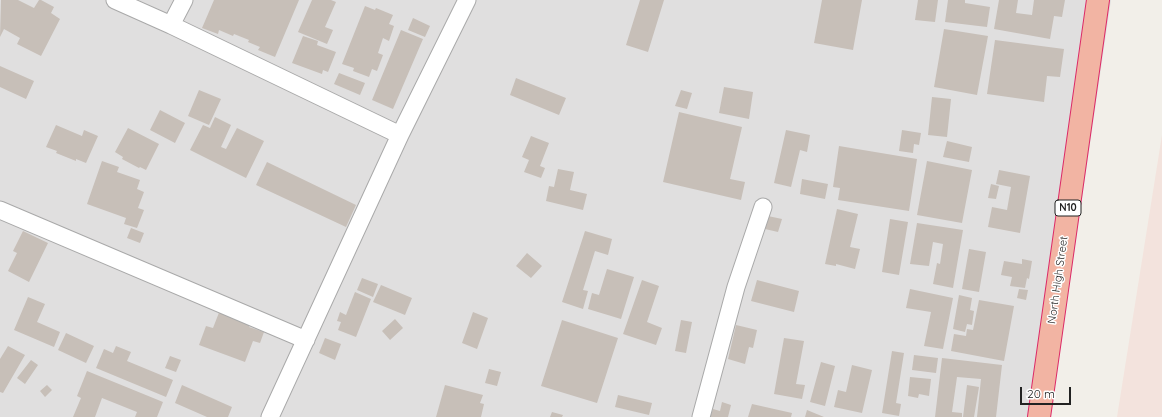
<!DOCTYPE html>
<style>
body{margin:0}
#map{position:relative;width:1162px;height:417px;overflow:hidden;background:#f2efe9;font-family:Quicksand,sans-serif}
canvas{display:block}
.scale{position:absolute;left:1020px;top:387px;width:51px;height:18px;box-sizing:border-box;border:2px solid #222;border-top:0;padding-left:5px;font-size:12px;line-height:14px;white-space:nowrap;color:#222;-webkit-text-stroke:3px #fff;paint-order:stroke}
</style>
<div id="map">
<canvas width="1162" height="417"></canvas>
<div class="scale">20 m</div>
</div>
<script>
const g = document.querySelector('canvas').getContext('2d');
g.lineJoin = 'round';
function fillPath(path, color) {
  g.fillStyle = color;
  g.fill(path, 'evenodd');
}
function poly(rows) {
  const path = new Path2D();
  for (const r of rows) {
    path.moveTo(r[0], r[1]);
    for (let i = 2; i < r.length; i += 2) path.lineTo(r[i], r[i + 1]);
  }
  return path;
}
function trace(path, color, width, dash) {
  g.strokeStyle = color;
  g.lineWidth = width;
  g.lineCap = dash ? 'butt' : 'round';
  g.setLineDash(dash || []);
  g.stroke(path);
}
function label(font, color, halo, rows, align = 'center') {
  g.font = font + ' Quicksand,sans-serif';
  g.lineWidth = 3;
  g.setLineDash([]);
  g.textBaseline = 'middle';
  g.strokeStyle = halo;
  g.fillStyle = color;
  for (const [text, x, y, turn = 0] of rows) {
    g.save();
    g.translate(x, y);
    g.rotate((+turn || 0) * Math.PI / 180);
    g.textAlign = isNaN(turn) ? turn : align;
    if (halo) g.strokeText(text, 0, 0);
    g.fillText(text, 0, 0);
    g.restore();
  }
}
fillPath(poly([
 [0,0,1111,0,1050,417,0,417]
]), '#e0dfdf');
fillPath(poly([
 [1162,135,1162,417,1117,417]
]), '#f3e3dd');
fillPath(poly([
 [1,0,18,0,34,8,39,0,41,0,54,7,51,13,60,19,41,56,17,44,20,38,4,29,0,37],
 [214,0,299,0,275,57,258,50,260,47,248,42,249,40,234,34,233,36,219,30,218,34,202,28],
 [312,0,331,0,336,2,325,27,333,30,327,44,298,32],
 [640,0,664,0,648,52,626,45],
 [822,0,862,0,853,50,814,43],
 [918,0,938,0,935,22,915,20],
 [948,0,965,0,965,3,990,7,987,27,945,22],
 [999,0,1018,0,1016,13,1032,15,1034,0,1065,0,1062,17,1054,16,1050,39,994,29],
 [365,6,375,10,376,8,393,15,389,24,394,26,389,41,383,38,378,53,383,55,377,71,372,69,369,77,353,71,354,68,342,64],
 [413,18,430,26,425,37,408,30],
 [944,29,988,36,977,95,934,87],
 [401,30,423,39,393,109,372,100],
 [303,36,318,41,317,45,336,52,328,72,323,70,322,74,292,63],
 [995,40,1064,49,1060,77,1047,76,1044,102,987,94],
 [0,66,34,81,26,99,0,87],
 [339,73,365,83,360,95,334,84],
 [516,78,566,98,559,115,510,95],
 [724,87,753,92,749,119,719,113],
 [199,90,221,99,209,125,188,116],
 [681,90,692,93,687,109,675,106],
 [932,97,951,99,947,137,928,135],
 [160,110,185,123,175,143,150,130],
 [679,112,742,127,730,179,745,182,741,200,663,182],
 [215,117,231,125,221,147,226,149,237,128,264,141,246,178,190,150,203,125,210,128],
 [56,125,82,136,84,130,98,136,86,163,76,159,76,161,56,153,57,151,46,147],
 [128,128,159,144,146,170,140,167,139,168,122,159,123,157,115,152],
 [786,130,810,135,807,152,800,150,791,187,774,183],
 [902,130,921,133,919,145,914,144,913,153,899,151],
 [531,136,549,143,540,166,545,168,541,178,524,172,529,160,522,157],
 [947,141,972,147,969,162,943,157],
 [839,146,917,159,909,211,838,200,840,188,833,187],
 [102,161,119,167,117,172,140,180,137,189,144,192,138,208,144,210,137,228,124,224,126,218,87,204],
 [927,161,972,170,962,223,917,215],
 [267,162,356,205,346,227,256,185],
 [558,169,574,172,570,190,587,194,583,210,546,201,549,186,554,187],
 [999,170,1030,176,1020,233,988,227,992,207,1007,210,1011,187,996,184],
 [802,179,828,184,825,199,800,194],
 [991,184,999,186,996,199,988,198],
 [837,209,858,214,850,247,860,249,855,269,836,264,836,266,825,264],
 [768,216,782,219,778,232,765,229],
 [890,219,908,222,899,275,882,272],
 [917,223,963,230,953,288,933,284,937,263,940,264,943,244,933,242,929,266,910,264],
 [131,228,144,233,140,243,127,238],
 [23,231,48,243,29,282,8,271,17,253,13,251],
 [585,231,612,239,608,255,595,251,583,290,588,291,583,309,562,302],
 [969,249,986,252,979,292,962,289],
 [527,253,542,266,531,278,516,266],
 [1022,259,1032,261,1029,279,1027,278,1025,288,1010,286,1012,277,1001,275,1004,261,1022,264],
 [607,269,634,277,621,319,588,309,592,293,599,295],
 [362,278,378,284,373,297,357,290],
 [642,280,659,286,647,322,662,328,656,345,623,334],
 [757,280,799,291,794,312,751,301],
 [381,285,412,298,405,315,373,302],
 [910,289,953,298,943,349,924,346,931,312,906,308],
 [1019,289,1028,290,1026,300,1017,298],
 [355,292,371,299,356,337,338,330,341,322,337,321,340,312,346,315],
 [959,295,972,298,970,310,974,311,972,325,967,324,965,332,953,329],
 [28,297,45,304,37,322,60,332,54,347,14,330],
 [979,300,1014,306,1004,361,951,351,954,334,966,336,967,329,973,330],
 [220,310,251,322,249,327,264,332,260,343,253,341,245,362,199,345,206,326,213,328],
 [473,312,488,318,477,349,462,343],
 [395,319,403,328,390,340,382,331],
 [562,320,618,338,597,403,541,386],
 [681,320,692,322,686,353,675,351],
 [736,325,757,330,753,348,749,347,745,364,728,359],
 [66,333,94,346,86,363,58,350],
 [325,338,341,344,335,360,319,353],
 [784,338,804,341,796,384,805,385,802,399,774,394],
 [8,346,25,355,3,393,0,392,0,359],
 [116,346,131,352,127,361,173,380,166,397,96,368,104,349,113,353],
 [892,351,904,353,896,403,901,404,899,416,882,413],
 [914,355,938,358,936,373,912,370],
 [170,356,181,360,176,372,165,368],
 [942,358,1002,365,996,417,977,417,981,379,957,377,952,412,962,413,962,417,935,417],
 [31,360,38,365,25,384,17,378],
 [821,362,835,366,825,406,810,402],
 [852,365,872,370,862,413,834,407,838,390,846,392],
 [489,369,501,372,497,386,485,383],
 [87,371,163,402,157,417,135,417,137,412,102,398,95,417,73,417,81,398,77,396],
 [910,377,931,379,929,396,919,394,918,398,908,396],
 [47,385,52,390,45,397,40,391],
 [182,385,232,407,228,417,207,417,175,403],
 [445,385,483,395,480,403,484,404,481,417,436,417],
 [967,385,979,387,974,417,963,417],
 [618,395,652,403,649,415,615,407],
 [722,402,731,405,728,417,710,417,713,409,720,411],
 [752,404,792,413,791,417,748,417],
 [807,410,824,417,805,417],
 [552,412,563,415,562,417,550,417]
]), '#c7bfb8');
const minor = poly([
 [115,0,171,25],
 [184,0,171,25,400,135],
 [0,210,306,340],
 [270,417,400,135,467,0],
 [701,417,736,287,763,207]
]);
const trunk = poly([
 [1039,417,1098,0]
]);
trace(minor, '#a9a9a9', 19);
trace(trunk, '#dc2a67', 24);
trace(minor, '#fff', 17);
trace(trunk, '#f2b4a3', 22);
for (const [x, y, w] of [
 [1068,208,26]
]) {
  const box = new Path2D();
  box.roundRect(x - w / 2, y - 8, w, 16, 3);
  g.fillStyle = '#fff';
  g.fill(box);
  trace(box, '#222', 1);
}
label('bold 10px', '#222', null, [
 ["N10",1068,208]
]);
label('11px', '#222', '#fff', [
 ["North High Street",1058,280,-82]
]);
</script>
